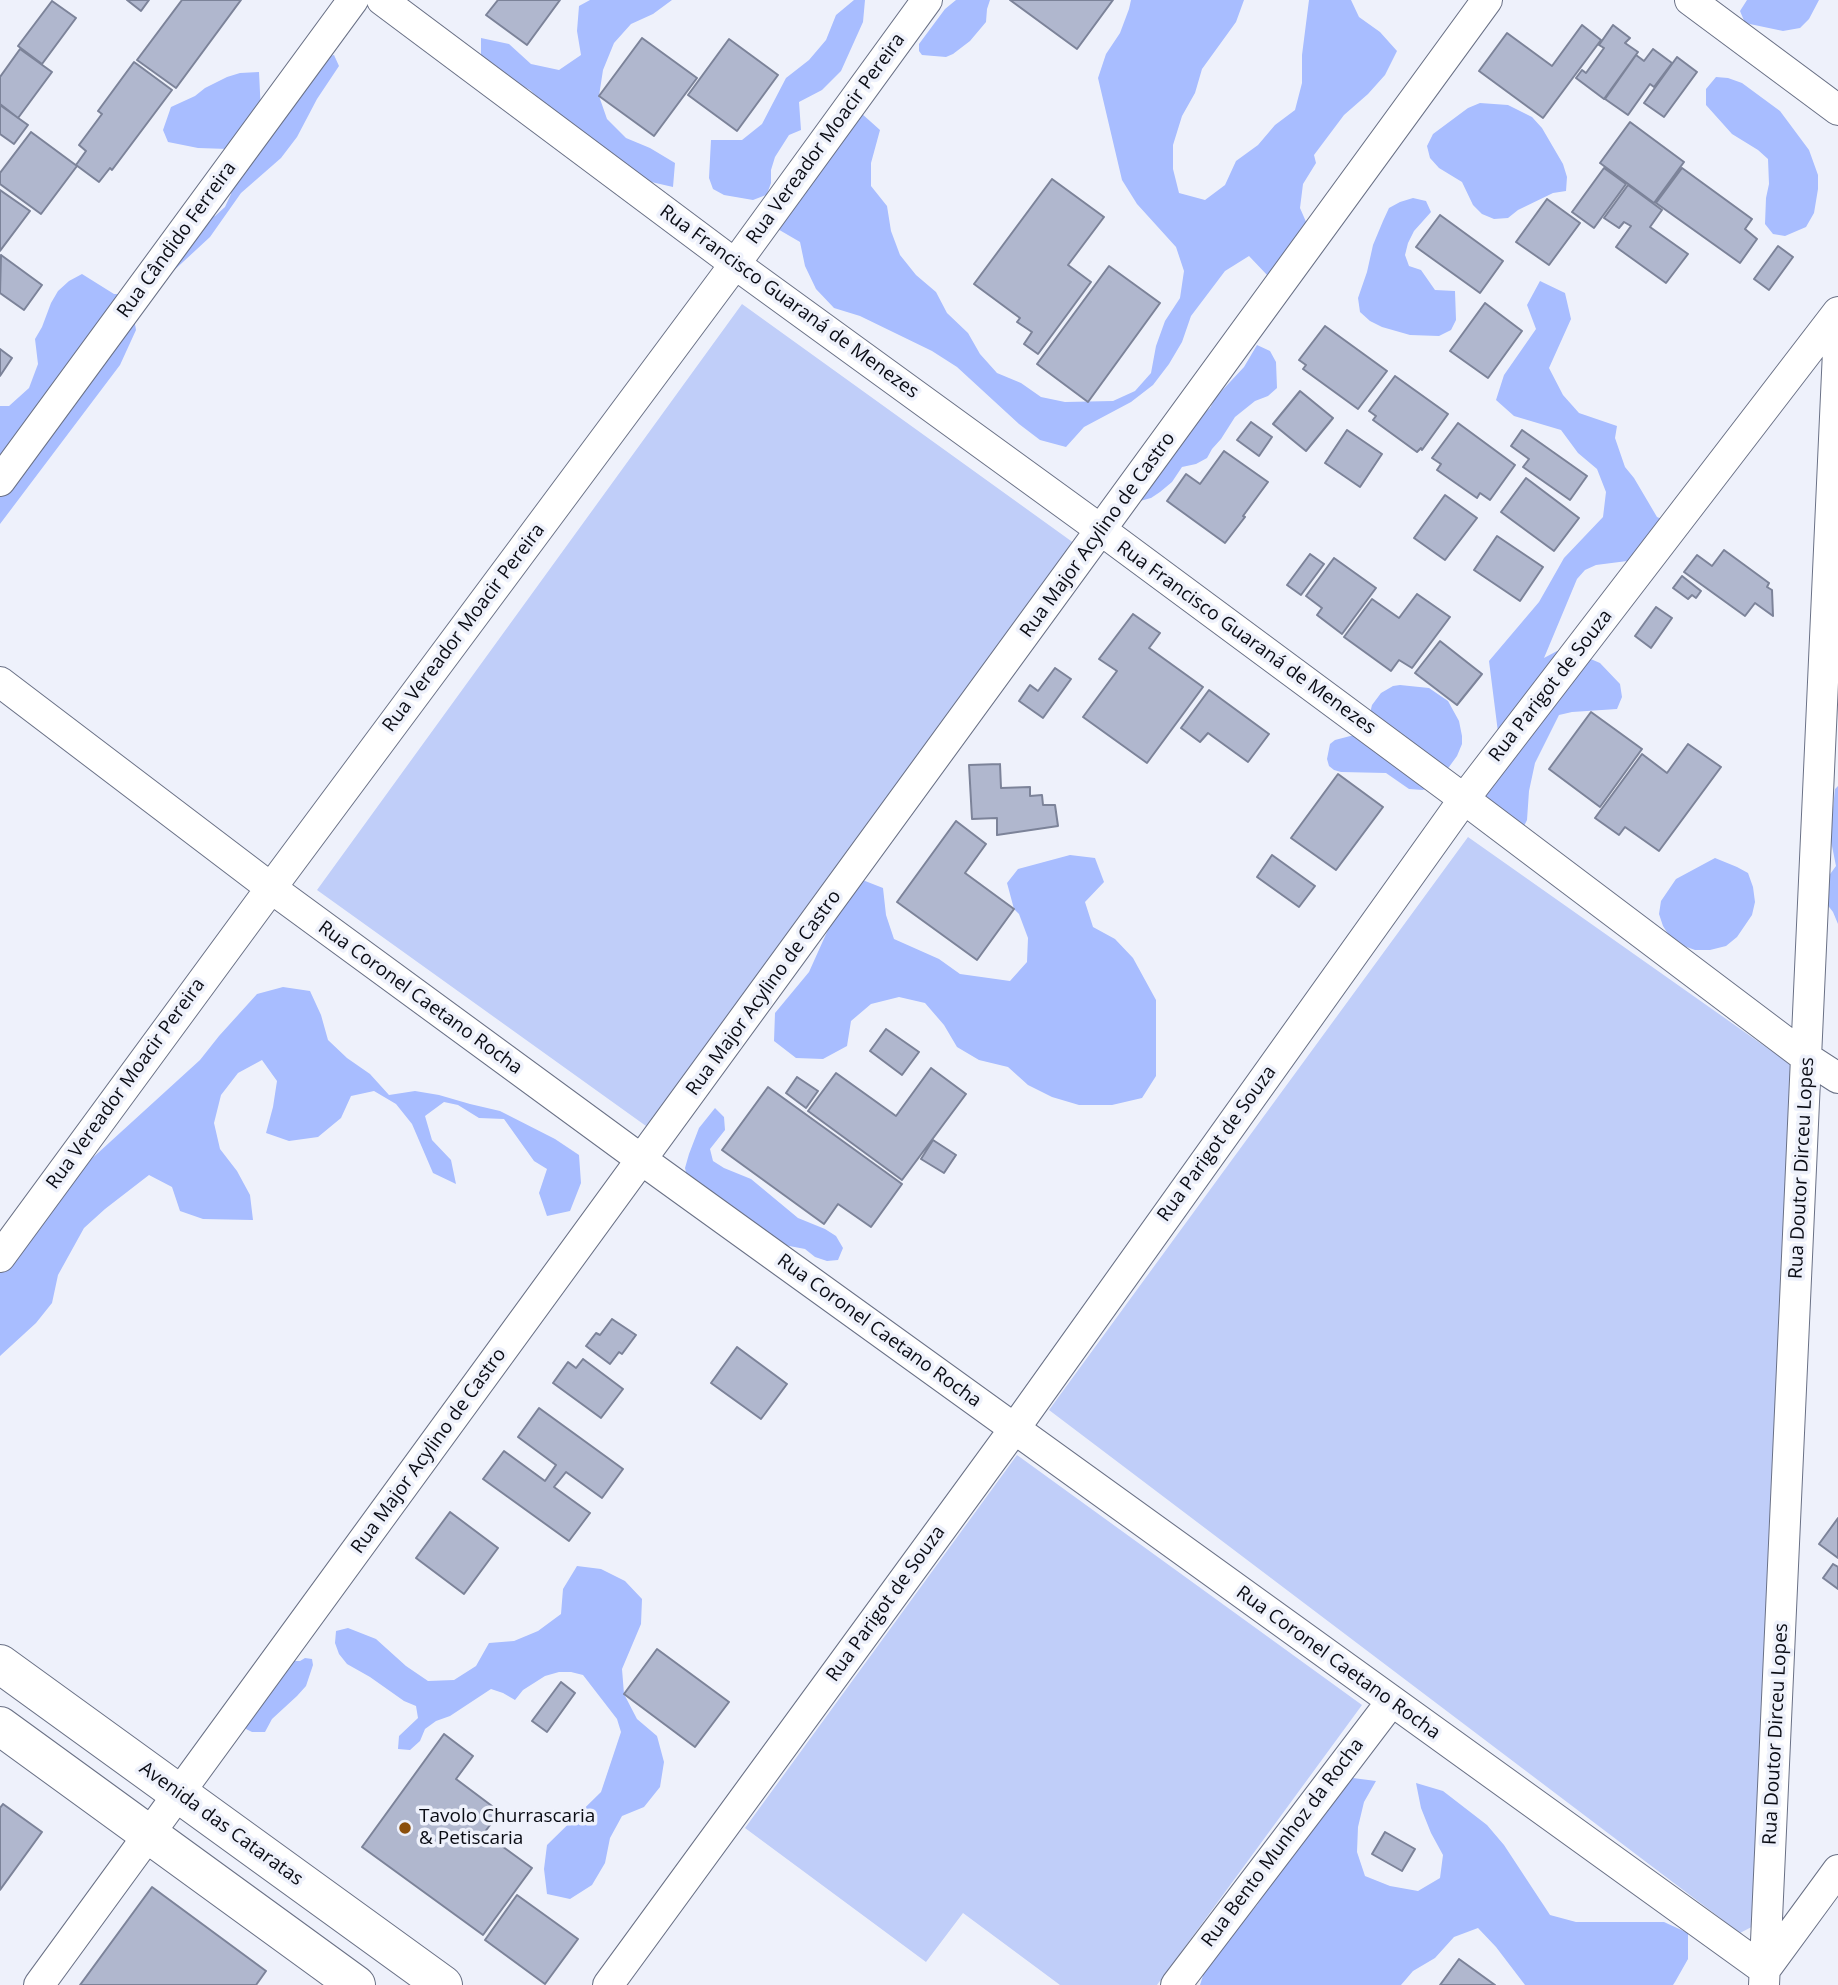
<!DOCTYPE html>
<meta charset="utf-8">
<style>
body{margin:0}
canvas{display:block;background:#eef1fb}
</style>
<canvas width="1838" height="1985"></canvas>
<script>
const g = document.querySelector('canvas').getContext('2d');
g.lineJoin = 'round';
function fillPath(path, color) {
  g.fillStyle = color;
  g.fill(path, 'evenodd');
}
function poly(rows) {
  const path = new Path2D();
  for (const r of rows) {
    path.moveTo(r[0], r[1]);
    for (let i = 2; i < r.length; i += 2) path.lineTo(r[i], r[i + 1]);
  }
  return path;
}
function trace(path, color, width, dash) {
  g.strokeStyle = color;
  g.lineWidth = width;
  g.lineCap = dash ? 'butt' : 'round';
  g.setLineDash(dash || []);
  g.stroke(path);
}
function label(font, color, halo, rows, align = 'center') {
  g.font = font + ' "Open Sans",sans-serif';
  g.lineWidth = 7;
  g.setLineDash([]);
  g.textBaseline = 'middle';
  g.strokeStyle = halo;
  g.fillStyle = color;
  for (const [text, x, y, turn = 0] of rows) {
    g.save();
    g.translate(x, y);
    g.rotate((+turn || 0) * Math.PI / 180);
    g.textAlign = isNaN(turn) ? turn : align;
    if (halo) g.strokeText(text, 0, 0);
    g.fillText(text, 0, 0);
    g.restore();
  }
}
fillPath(poly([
 [742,304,1078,546,653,1131,317,890],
 [1468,837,1797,1069,1763,1921,1740,1933,1049,1410],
 [1017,1455,1362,1705,1157,1985,1060,1985,963,1913,926,1962,745,1828]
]), '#c0cef9');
fillPath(poly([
 [590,0,672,0,653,14,631,24,614,43,603,70,599,96,607,119,626,138,650,148,675,163,673,187,647,181,549,109,530,90,481,64,481,38,509,44,531,64,559,70,581,55,577,31,579,6],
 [854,0,865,0,863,22,841,71,822,90,799,102,801,130,789,135,775,157,771,170,771,183,767,194,786,180,861,113,880,130,871,163,871,186,887,206,891,231,900,255,916,275,936,292,947,313,968,333,980,354,997,373,1021,383,1041,397,1065,402,1113,401,1135,391,1151,373,1156,346,1165,321,1180,298,1184,271,1176,247,1137,204,1122,180,1098,78,1106,54,1120,33,1129,9,1131,0,1244,0,1236,22,1202,69,1195,93,1182,116,1173,145,1173,169,1179,193,1205,200,1225,185,1236,161,1258,145,1275,125,1295,110,1302,83,1302,55,1309,0,1351,0,1359,17,1380,32,1397,51,1385,75,1368,94,1344,115,1314,155,1316,163,1303,184,1300,208,1310,231,1268,276,1249,256,1225,271,1191,316,1182,342,1169,364,1153,385,1131,402,1084,427,1066,447,1040,440,1019,424,957,367,932,351,860,316,834,308,816,289,805,266,800,242,776,228,766,195,753,200,724,195,713,189,709,178,711,140,742,140,762,124,786,78,809,60,826,40,836,15],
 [956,0,990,0,987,9,986,22,970,41,953,54,946,57,922,55,919,51,919,44,945,9],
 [1747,0,1819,0,1809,19,1800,28,1783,31,1745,23,1740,11],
 [334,55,339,66,317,99,297,137,281,158,241,193,210,237,170,274,163,285,159,272,202,220,215,216,225,207,231,194,235,166,228,149,198,148,168,142,163,130,171,107,195,96,205,88,227,77,240,73,259,72,261,113,322,58],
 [1716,77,1728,78,1742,83,1780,111,1809,150,1818,175,1818,189,1814,213,1806,227,1785,236,1773,234,1765,224,1766,198,1769,184,1768,159,1758,150,1732,134,1706,105,1706,89],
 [1480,103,1508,105,1532,117,1542,128,1563,164,1567,177,1566,191,1553,193,1518,210,1508,218,1494,219,1482,214,1473,205,1462,182,1439,168,1430,158,1427,146,1433,134,1468,108],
 [1413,198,1426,201,1431,212,1414,231,1408,243,1405,255,1409,266,1421,270,1435,290,1455,291,1456,320,1451,330,1439,336,1410,335,1382,327,1370,321,1360,312,1358,298,1367,272,1373,245,1383,221,1389,208,1400,202],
 [82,274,114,294,137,294,134,318,136,330,120,365,0,524,0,406,9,406,29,388,38,364,35,339,42,327,51,303,58,291,69,281],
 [1540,281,1565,293,1571,319,1549,368,1563,395,1579,413,1617,426,1615,438,1625,467,1634,478,1657,517,1669,522,1635,560,1596,565,1585,570,1577,579,1544,658,1557,651,1572,651,1600,663,1620,684,1622,697,1617,709,1572,712,1559,715,1535,763,1529,791,1527,820,1521,832,1501,823,1482,791,1501,756,1489,661,1539,602,1564,558,1603,517,1606,492,1597,469,1578,453,1561,430,1514,416,1496,400,1504,375,1536,329,1527,305],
 [1257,345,1270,351,1276,362,1277,388,1268,396,1255,401,1235,417,1221,439,1212,449,1207,458,1196,464,1182,467,1172,482,1160,492,1151,498,1140,501,1135,494,1180,435,1210,408,1216,397,1244,367],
 [1400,685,1429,688,1448,701,1459,721,1462,736,1462,744,1457,756,1449,767,1429,787,1423,790,1409,789,1386,773,1341,772,1334,770,1329,766,1327,759,1330,744,1335,740,1358,734,1368,721,1372,705,1381,693,1393,686],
 [1838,786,1838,924,1833,912,1826,903,1828,877,1836,866,1831,841,1831,829,1835,789],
 [1070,855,1095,858,1104,882,1085,902,1093,927,1115,939,1133,958,1156,1000,1156,1076,1142,1098,1112,1105,1079,1105,1052,1097,1028,1085,1008,1067,979,1060,957,1047,944,1025,925,1003,899,997,871,1004,851,1021,847,1046,823,1059,796,1058,774,1041,775,1013,809,972,831,923,860,879,883,888,886,915,894,939,939,959,960,974,1010,981,1027,962,1028,938,1019,914,1014,909,1007,883,1018,869],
 [1715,858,1737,867,1748,873,1753,887,1755,902,1752,915,1737,937,1726,946,1710,950,1695,950,1681,945,1670,937,1663,926,1659,914,1661,901,1676,879],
 [283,987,310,991,321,1015,328,1040,347,1058,370,1074,389,1095,415,1091,439,1095,470,1104,500,1111,555,1139,579,1155,581,1183,570,1211,547,1216,539,1193,547,1169,534,1161,504,1119,479,1118,458,1105,444,1102,425,1116,432,1140,451,1160,456,1184,433,1173,412,1124,396,1104,374,1091,351,1096,341,1118,318,1137,289,1141,266,1133,273,1107,277,1081,262,1060,238,1073,221,1095,214,1123,220,1149,237,1171,250,1195,253,1220,203,1219,180,1211,172,1187,149,1175,105,1209,84,1228,58,1275,52,1303,36,1323,0,1356,0,1273,9,1253,76,1173,200,1060,219,1036,257,994],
 [715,1108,724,1117,725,1130,710,1149,713,1161,724,1168,751,1179,798,1218,825,1229,836,1236,843,1248,838,1260,827,1261,815,1257,805,1249,779,1244,724,1201,688,1181,685,1168,689,1154,699,1128],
 [577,1566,601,1569,625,1581,642,1599,641,1624,622,1669,624,1694,637,1719,657,1736,664,1762,660,1787,644,1807,622,1816,610,1838,605,1863,592,1885,570,1899,547,1894,544,1869,547,1845,601,1792,621,1732,617,1719,583,1675,571,1672,559,1672,545,1676,523,1690,515,1700,503,1693,491,1689,450,1716,436,1721,425,1729,420,1741,410,1750,398,1749,399,1736,418,1718,416,1706,404,1701,370,1677,347,1664,339,1654,335,1643,336,1631,348,1628,376,1639,406,1666,428,1681,454,1680,476,1666,489,1643,514,1641,538,1631,561,1614,563,1589],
 [305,1658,312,1659,313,1665,306,1686,297,1696,272,1719,265,1732,252,1732,246,1729,246,1722,293,1661,300,1661],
 [1353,1778,1376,1781,1364,1802,1358,1827,1357,1852,1365,1876,1390,1886,1418,1891,1440,1878,1443,1855,1431,1833,1421,1808,1416,1783,1443,1791,1487,1825,1504,1845,1550,1915,1576,1922,1664,1922,1688,1933,1688,1959,1675,1982,1673,1985,1525,1985,1496,1947,1478,1928,1454,1937,1435,1958,1413,1971,1401,1985,1200,1985,1206,1966,1257,1905,1338,1784]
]), '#a8bdff');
const building = poly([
 [127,0,149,0,141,11,127,0],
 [182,0,241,0,176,88,137,60,182,0],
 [498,0,560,0,527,45,486,15,498,0],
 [1010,0,1113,0,1077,49,1010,0],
 [52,1,76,18,42,64,18,46,52,1],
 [1582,25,1601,40,1543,118,1479,71,1507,33,1552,66,1582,25],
 [1613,25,1630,38,1625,43,1638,52,1604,99,1576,78,1582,70,1586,73,1604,48,1599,45,1613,25],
 [642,38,697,78,654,136,599,96,642,38],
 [729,39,778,75,737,131,688,95,729,39],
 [20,49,52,72,18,118,0,104,0,77,20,49],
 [1653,49,1672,63,1654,87,1650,84,1628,115,1605,99,1636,55,1644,61,1653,49],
 [1677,57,1697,72,1664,117,1644,103,1677,57],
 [134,62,172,90,112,170,110,168,99,182,76,165,86,151,79,145,102,114,98,111,134,62],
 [0,105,28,125,14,144,0,134,0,105],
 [1630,122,1684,162,1654,203,1600,163,1630,122],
 [31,132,77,166,41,214,0,184,0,173,31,132],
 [1604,168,1626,184,1594,228,1572,212,1604,168],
 [1682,168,1752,219,1745,229,1757,239,1740,263,1656,203,1682,168],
 [1052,179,1104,217,1068,265,1091,282,1038,354,1024,344,1032,332,1017,322,1020,318,974,284,1052,179],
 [1628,185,1662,210,1650,227,1688,254,1666,283,1616,247,1631,226,1624,222,1619,228,1604,218,1628,185],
 [0,190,30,211,0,251,0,190],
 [1547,199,1580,223,1549,265,1516,242,1547,199],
 [1440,215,1503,261,1480,293,1416,247,1440,215],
 [1778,246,1793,257,1769,290,1754,279,1778,246],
 [1,255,42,285,24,310,0,293,1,255],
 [1109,266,1160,303,1088,402,1037,364,1109,266],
 [1485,303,1522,331,1488,378,1450,351,1485,303],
 [1325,326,1387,371,1358,409,1303,369,1306,365,1299,360,1325,326],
 [0,349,12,358,0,376,0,349],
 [1395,376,1448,414,1422,450,1421,448,1417,452,1373,420,1376,416,1369,411,1395,376],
 [1300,391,1333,418,1306,451,1273,424,1300,391],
 [1251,422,1272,437,1259,456,1237,440,1251,422],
 [1458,423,1515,465,1490,500,1480,493,1477,498,1437,470,1441,464,1432,458,1458,423],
 [1347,430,1382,454,1360,487,1325,463,1347,430],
 [1522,430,1587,476,1570,500,1523,467,1529,459,1511,446,1522,430],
 [1224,451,1268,482,1243,516,1245,517,1225,543,1167,501,1186,474,1200,484,1224,451],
 [1526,478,1579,518,1554,551,1501,512,1526,478],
 [1445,495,1477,518,1445,560,1414,538,1445,495],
 [1497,536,1543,567,1520,601,1474,570,1497,536],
 [1724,550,1769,583,1767,587,1772,590,1773,616,1755,603,1745,616,1684,572,1697,555,1712,566,1724,550],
 [1310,554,1324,564,1301,595,1287,585,1310,554],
 [1334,558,1376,588,1342,634,1317,615,1322,608,1306,596,1334,558],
 [1682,576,1701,591,1696,598,1692,595,1688,599,1673,588,1682,576],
 [1417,594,1450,617,1412,668,1399,660,1391,671,1344,637,1372,599,1399,618,1417,594],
 [1656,607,1672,618,1651,648,1635,636,1656,607],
 [1133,614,1160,633,1149,648,1203,687,1147,763,1083,717,1117,671,1099,659,1133,614],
 [1440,641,1482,674,1457,705,1415,673,1440,641],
 [1055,668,1071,679,1043,718,1019,701,1030,685,1038,691,1055,668],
 [1209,690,1269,734,1248,762,1208,733,1200,742,1181,728,1209,690],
 [1591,712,1642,749,1600,807,1549,769,1591,712],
 [1688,744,1721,767,1659,851,1625,827,1619,835,1595,818,1642,754,1667,773,1688,744],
 [1000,764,1001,788,1030,787,1030,796,1042,795,1043,805,1055,805,1058,826,997,835,997,818,972,819,969,765,1000,764],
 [1338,774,1383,807,1336,870,1291,838,1338,774],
 [956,821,986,844,965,873,1014,909,977,960,897,902,956,821],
 [1272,855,1315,886,1299,907,1257,877,1272,855],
 [886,1029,919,1052,902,1075,870,1051,886,1029],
 [931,1068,966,1094,902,1180,808,1111,836,1073,896,1116,931,1068],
 [797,1077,818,1091,806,1108,786,1093,797,1077],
 [768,1087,902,1184,871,1227,838,1204,824,1224,722,1150,768,1087],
 [933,1140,956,1155,944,1173,921,1159,933,1140],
 [612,1319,636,1335,622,1354,619,1352,610,1364,586,1346,596,1333,600,1335,612,1319],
 [737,1347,787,1384,761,1419,711,1383,737,1347],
 [583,1359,623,1389,601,1418,553,1383,568,1362,576,1368,583,1359],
 [539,1408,623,1469,602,1498,566,1472,554,1487,590,1513,569,1541,483,1479,504,1451,545,1481,556,1465,518,1437,539,1408],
 [450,1512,498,1548,464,1594,416,1558,450,1512],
 [1838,1518,1838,1558,1819,1544,1838,1518],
 [1833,1564,1838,1567,1838,1589,1823,1578,1833,1564],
 [657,1649,729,1702,695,1747,624,1694,657,1649],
 [561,1682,575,1693,547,1732,532,1721,561,1682],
 [444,1734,473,1756,456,1779,500,1812,484,1833,532,1868,483,1935,362,1847,444,1734],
 [3,1804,42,1832,0,1890,0,1808,3,1804],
 [1385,1832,1415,1849,1402,1871,1372,1854,1385,1832],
 [152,1887,266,1971,256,1985,80,1985,152,1887],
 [517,1895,578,1939,545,1984,485,1940,517,1895],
 [1459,1959,1495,1985,1440,1985,1459,1959]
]);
fillPath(building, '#b0b7ce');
trace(building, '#7c8399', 2);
const minor = poly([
 [382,0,735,264,1101,530,1464,799,1807,1058,1838,1078],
 [1690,0,1838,110],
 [0,481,353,0],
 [0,682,271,888,642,1160,1765,1970],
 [0,1257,271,888,735,264,927,0],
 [1764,1971,1838,1870],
 [39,1985,1487,0],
 [608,1985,1015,1428,1464,799,1838,312],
 [1176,1985,1391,1702],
 [1764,1985,1838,351]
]);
const primary = poly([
 [0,1664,443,1985],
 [0,1726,356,1985]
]);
trace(minor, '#6a7186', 32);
trace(primary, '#6a7186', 40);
trace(minor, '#fff', 30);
trace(primary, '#fff', 38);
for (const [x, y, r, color] of [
 [405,1828,7,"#8b4f0c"]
]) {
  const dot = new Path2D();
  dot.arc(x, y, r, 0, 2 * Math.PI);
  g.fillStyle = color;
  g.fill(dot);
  trace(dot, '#eef1fb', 2.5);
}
label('19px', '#0a0c14', '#eef1fb', [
 ["Rua Vereador Moacir Pereira",826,139,-54],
 ["Rua Cândido Ferreira",177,240,-54],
 ["Rua Francisco Guaraná de Menezes",789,302,36],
 ["Rua Major Acylino de Castro",1098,535,-54],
 ["Rua Vereador Moacir Pereira",464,628,-53],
 ["Rua Francisco Guaraná de Menezes",1246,638,36],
 ["Rua Parigot de Souza",1551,686,-52],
 ["Rua Major Acylino de Castro",764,993,-54],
 ["Rua Coronel Caetano Rocha",420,998,36],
 ["Rua Vereador Moacir Pereira",126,1084,-54],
 ["Rua Parigot de Souza",1217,1144,-54],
 ["Rua Doutor Dirceu Lopes",1802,1168,-87],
 ["Rua Coronel Caetano Rocha",879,1331,36],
 ["Rua Major Acylino de Castro",429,1451,-54],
 ["Rua Parigot de Souza",886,1604,-54],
 ["Rua Coronel Caetano Rocha",1338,1663,36],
 ["Rua Doutor Dirceu Lopes",1776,1734,-87],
 ["Avenida das Cataratas",221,1824,36],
 ["Rua Bento Munhoz da Rocha",1283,1843,-53]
]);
label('19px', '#0a0c14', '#eef1fb', [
 ["Tavolo Churrascaria",419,1817],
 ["& Petiscaria",419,1839]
], 'left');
</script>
